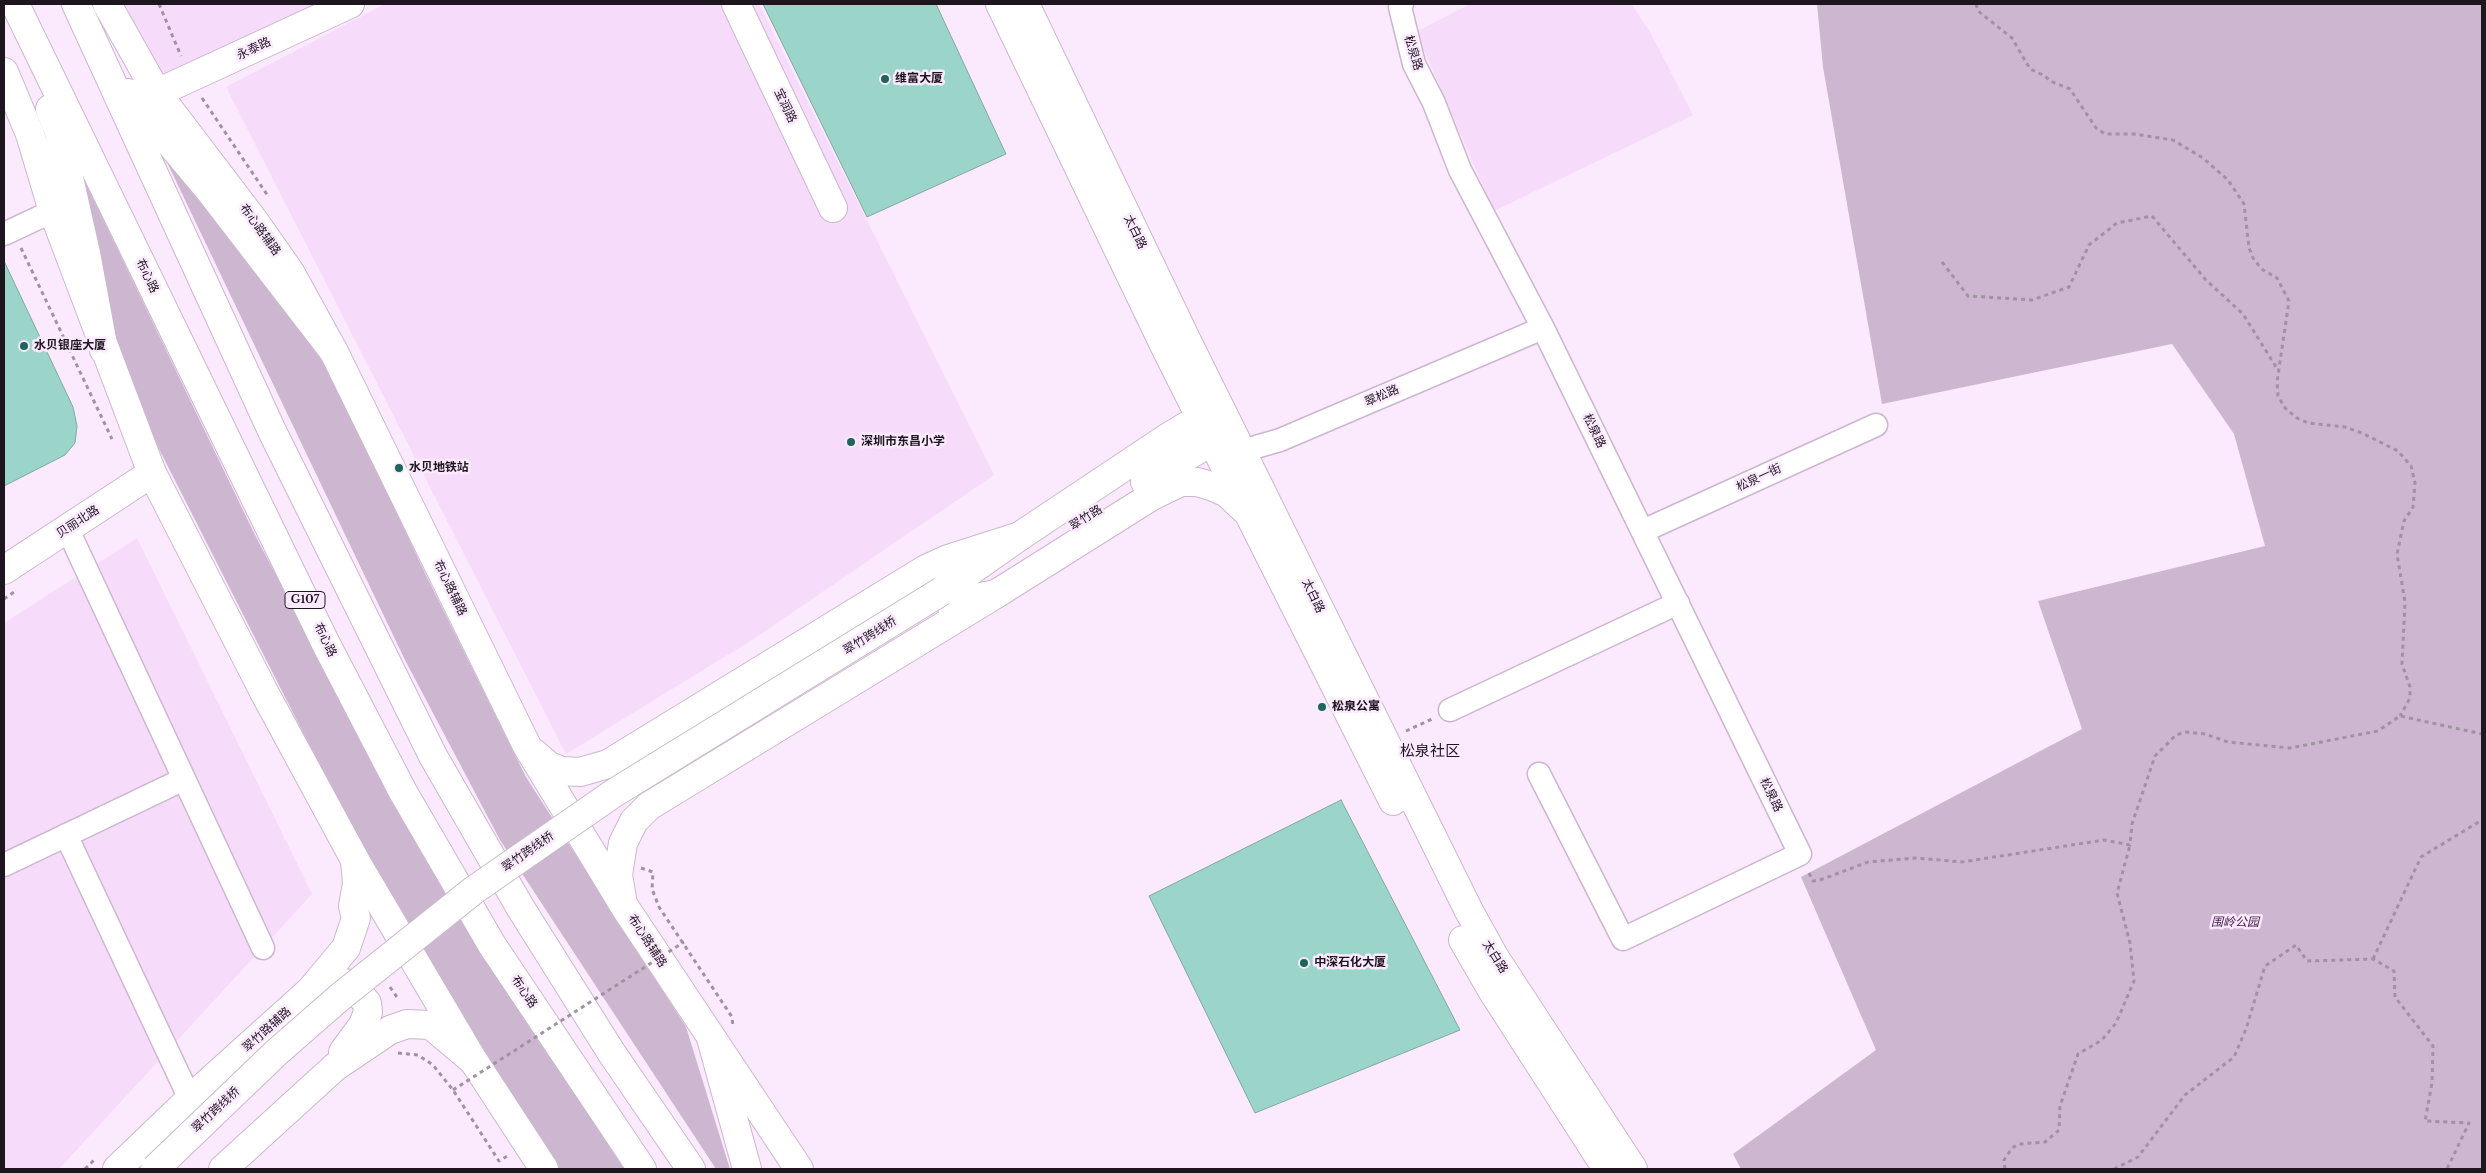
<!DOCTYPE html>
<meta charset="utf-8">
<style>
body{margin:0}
#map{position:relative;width:2486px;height:1173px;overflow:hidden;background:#fbe9fe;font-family:"Libre Baskerville",serif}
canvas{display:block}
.frame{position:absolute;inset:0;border:5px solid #1e161f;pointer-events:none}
</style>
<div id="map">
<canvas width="2486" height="1173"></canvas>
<div class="frame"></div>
</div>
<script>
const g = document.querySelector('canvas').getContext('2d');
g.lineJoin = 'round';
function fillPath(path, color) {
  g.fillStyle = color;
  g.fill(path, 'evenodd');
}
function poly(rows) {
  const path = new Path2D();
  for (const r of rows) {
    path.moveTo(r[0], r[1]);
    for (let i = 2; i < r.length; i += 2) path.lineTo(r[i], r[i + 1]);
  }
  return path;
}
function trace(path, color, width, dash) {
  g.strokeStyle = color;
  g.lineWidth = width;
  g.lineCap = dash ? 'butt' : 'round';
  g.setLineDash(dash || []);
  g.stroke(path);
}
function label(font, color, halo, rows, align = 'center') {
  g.font = font + ' "Libre Baskerville","Noto Sans SC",serif';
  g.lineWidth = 5;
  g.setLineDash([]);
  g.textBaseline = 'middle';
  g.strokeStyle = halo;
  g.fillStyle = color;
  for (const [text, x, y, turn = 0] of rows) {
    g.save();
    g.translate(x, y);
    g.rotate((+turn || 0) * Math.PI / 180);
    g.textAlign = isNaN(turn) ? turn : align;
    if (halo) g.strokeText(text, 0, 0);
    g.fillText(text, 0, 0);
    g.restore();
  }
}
fillPath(poly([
 [111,4,350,4,157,93],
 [385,4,759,4,994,475,752,640,566,754,226,87],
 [1470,4,1631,4,1650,32,1693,115,1494,211,1416,32],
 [137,538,312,894,59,1169,4,1169,4,623]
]), '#f7dbfb');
fillPath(poly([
 [1817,4,2482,4,2482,1169,1741,1169,1733,1154,1876,1050,1801,877,2082,729,2038,601,2265,546,2234,434,2172,344,1882,404,1823,67],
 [153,133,324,358,425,573,526,777,686,1027,730,1169,716,1169,500,840,405,660],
 [79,169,255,535,409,829,471,934,624,1169,552,1169,382,888,157,445,116,339]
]), '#cdb7d0');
const building = poly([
 [763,4,936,4,1006,154,867,217,763,4],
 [4,261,73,407,77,426,75,443,65,455,4,486,4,261],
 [1341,800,1460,1030,1255,1113,1149,896,1341,800]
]);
fillPath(building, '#9bd5c9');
trace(building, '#82a79f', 1);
const minor = poly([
 [1402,4,1400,7,1414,64,1434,103,1460,170,1543,328,1800,854,1623,939,1539,774],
 [4,234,53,211],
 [1224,453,1242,451,1280,440,1543,328],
 [68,530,263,948],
 [1643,531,1876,425],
 [1450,710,1678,603],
 [66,835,190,1099],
 [4,865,184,779]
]);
const tertiary = poly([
 [736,4,833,208],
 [157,93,350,4],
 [4,570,152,473],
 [332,981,351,984,367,1003,368,1012,363,1025,343,1052],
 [117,1169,190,1099,310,991,340,955,346,948,356,918,353,906,357,884,355,860],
 [223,1169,335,1067,390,1030,407,1024,431,1025,470,1058]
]);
const secondary = poly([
 [1000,4,1167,351,1393,801],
 [1025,4,1187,341,1469,911,1495,958,1633,1169],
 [1145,482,1212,441,1222,426],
 [942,591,1020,536,1170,436,1200,418,1217,420],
 [950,603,996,594,1152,496,1181,482,1197,482,1211,486,1227,493,1244,509],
 [1463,940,1493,992,1607,1169]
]);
const primary = poly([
 [107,4,157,93,255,222,290,272,334,352,527,746,626,909,799,1169],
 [4,72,30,134,53,211,152,473,263,690,355,860,473,1060,544,1169],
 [534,753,549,766,562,771,580,772,608,764,926,569,948,559,1020,536],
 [622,898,618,875,623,843,634,821,649,806,996,594]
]);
const trunk = poly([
 [15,4,325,642,403,792,492,945,642,1169],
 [76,4,272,431,433,756,520,907,611,1052,691,1169],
 [128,93,210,191,334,352],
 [50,109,58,129,86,253,104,350],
 [711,1038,747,1169]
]);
trace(minor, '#ccb6cf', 25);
trace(tertiary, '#ccb6cf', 30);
trace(secondary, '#ccb6cf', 30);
trace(primary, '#ccb6cf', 30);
trace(trunk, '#ccb6cf', 30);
trace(poly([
 [159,4,181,56],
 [1976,4,1978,11,2012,38,2030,69,2045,76,2050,81,2070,89,2096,128,2105,134,2134,134,2173,140,2203,158,2228,180,2244,204,2249,248,2254,260,2263,270,2277,278,2289,301,2277,382,2278,396,2285,408,2297,418,2308,423,2345,427,2362,433,2398,451,2411,466,2415,483,2413,507,2404,521,2397,554,2405,602,2402,664,2410,687,2410,698,2400,716],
 [202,98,268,196],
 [21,248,112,439],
 [1942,262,1968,296,2032,300,2069,287,2089,245,2117,223,2152,216,2206,280,2243,314,2278,370],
 [4,599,14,592],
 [1406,731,1432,719],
 [641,868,653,872,652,889,659,907,732,1017,733,1027],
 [1809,873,1813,881,1820,880,1868,862,1916,858,1962,862,2104,840,2130,845,2132,824,2155,756,2176,735,2186,732,2205,734,2228,742,2290,748,2378,731,2400,716,2482,734],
 [2373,959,2421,857,2482,820],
 [390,987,399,1000],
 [398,1053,418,1055,433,1065,453,1090,499,1161,509,1155],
 [85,1169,95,1159],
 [2005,1169,2004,1160,2012,1148,2019,1144,2045,1142,2059,1130,2060,1106,2078,1054,2102,1040,2116,1023,2134,981,2130,943,2117,893,2130,845],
 [2114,1169,2138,1157,2185,1095,2234,1057,2246,1029,2265,966,2296,945,2307,961,2373,959,2394,971,2395,997,2433,1046,2432,1083,2425,1121,2469,1123,2447,1169]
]), '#a092a2', 3, [4, 4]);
trace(minor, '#fff', 22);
trace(tertiary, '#fff', 28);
trace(secondary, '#fff', 28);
trace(primary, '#fff', 28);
trace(trunk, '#fff', 28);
const secondaryBridge = poly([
 [155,1169,277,1052,340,997,474,890,614,793,942,591]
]);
trace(secondaryBridge, '#ccb6cf', 30, []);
trace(poly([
 [453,1090,684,942]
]), '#a092a2', 3, [4, 4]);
trace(secondaryBridge, '#fff', 28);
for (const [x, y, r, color] of [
 [885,79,5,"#1e665b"],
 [24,346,5,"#1e665b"],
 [851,442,5,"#1e665b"],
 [399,468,5,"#1e665b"],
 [1322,707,5,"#1e665b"],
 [1304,963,5,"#1e665b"]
]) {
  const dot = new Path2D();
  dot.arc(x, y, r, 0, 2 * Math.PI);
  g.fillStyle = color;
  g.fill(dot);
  trace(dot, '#fbe9fe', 2);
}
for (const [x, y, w] of [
 [305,600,40]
]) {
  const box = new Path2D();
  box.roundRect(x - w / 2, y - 8.5, w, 17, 4);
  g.fillStyle = '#fbe9fe';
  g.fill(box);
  trace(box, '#1e161f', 1);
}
label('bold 11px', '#1e161f', null, [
 ["G107",305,600]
]);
label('12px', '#1e161f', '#fbe9fe', [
 ["永泰路",254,49,-25],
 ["松泉路",1413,53,73],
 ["宝润路",785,106,65],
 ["布心路辅路",260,230,54],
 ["太白路",1135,232,64],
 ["布心路",147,276,64],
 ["翠松路",1382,396,-23],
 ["松泉路",1594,431,64],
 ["松泉一街",1759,478,-25],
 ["翠竹路",1086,518,-32],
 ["贝丽北路",78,522,-33],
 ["布心路辅路",450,588,64],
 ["太白路",1313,596,64],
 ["翠竹跨线桥",870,636,-32],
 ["布心路",325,640,64],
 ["松泉路",1771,795,64],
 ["翠竹跨线桥",528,852,-35],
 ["布心路辅路",647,941,57],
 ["太白路",1495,957,58],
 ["布心路",524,992,56],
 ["翠竹路辅路",267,1030,-42],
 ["翠竹跨线桥",216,1110,-43]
]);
label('bold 12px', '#1e161f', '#fbe9fe', [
 ["维富大厦",895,79],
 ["水贝银座大厦",34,346],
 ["深圳市东昌小学",861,442],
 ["水贝地铁站",409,468],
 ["松泉公寓",1332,707],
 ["中深石化大厦",1314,963]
], 'left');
label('italic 12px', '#48214f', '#fbe9fe', [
 ["围岭公园",2235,923]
]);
label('15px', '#1e161f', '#fbe9fe', [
 ["松泉社区",1430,752]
]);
</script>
